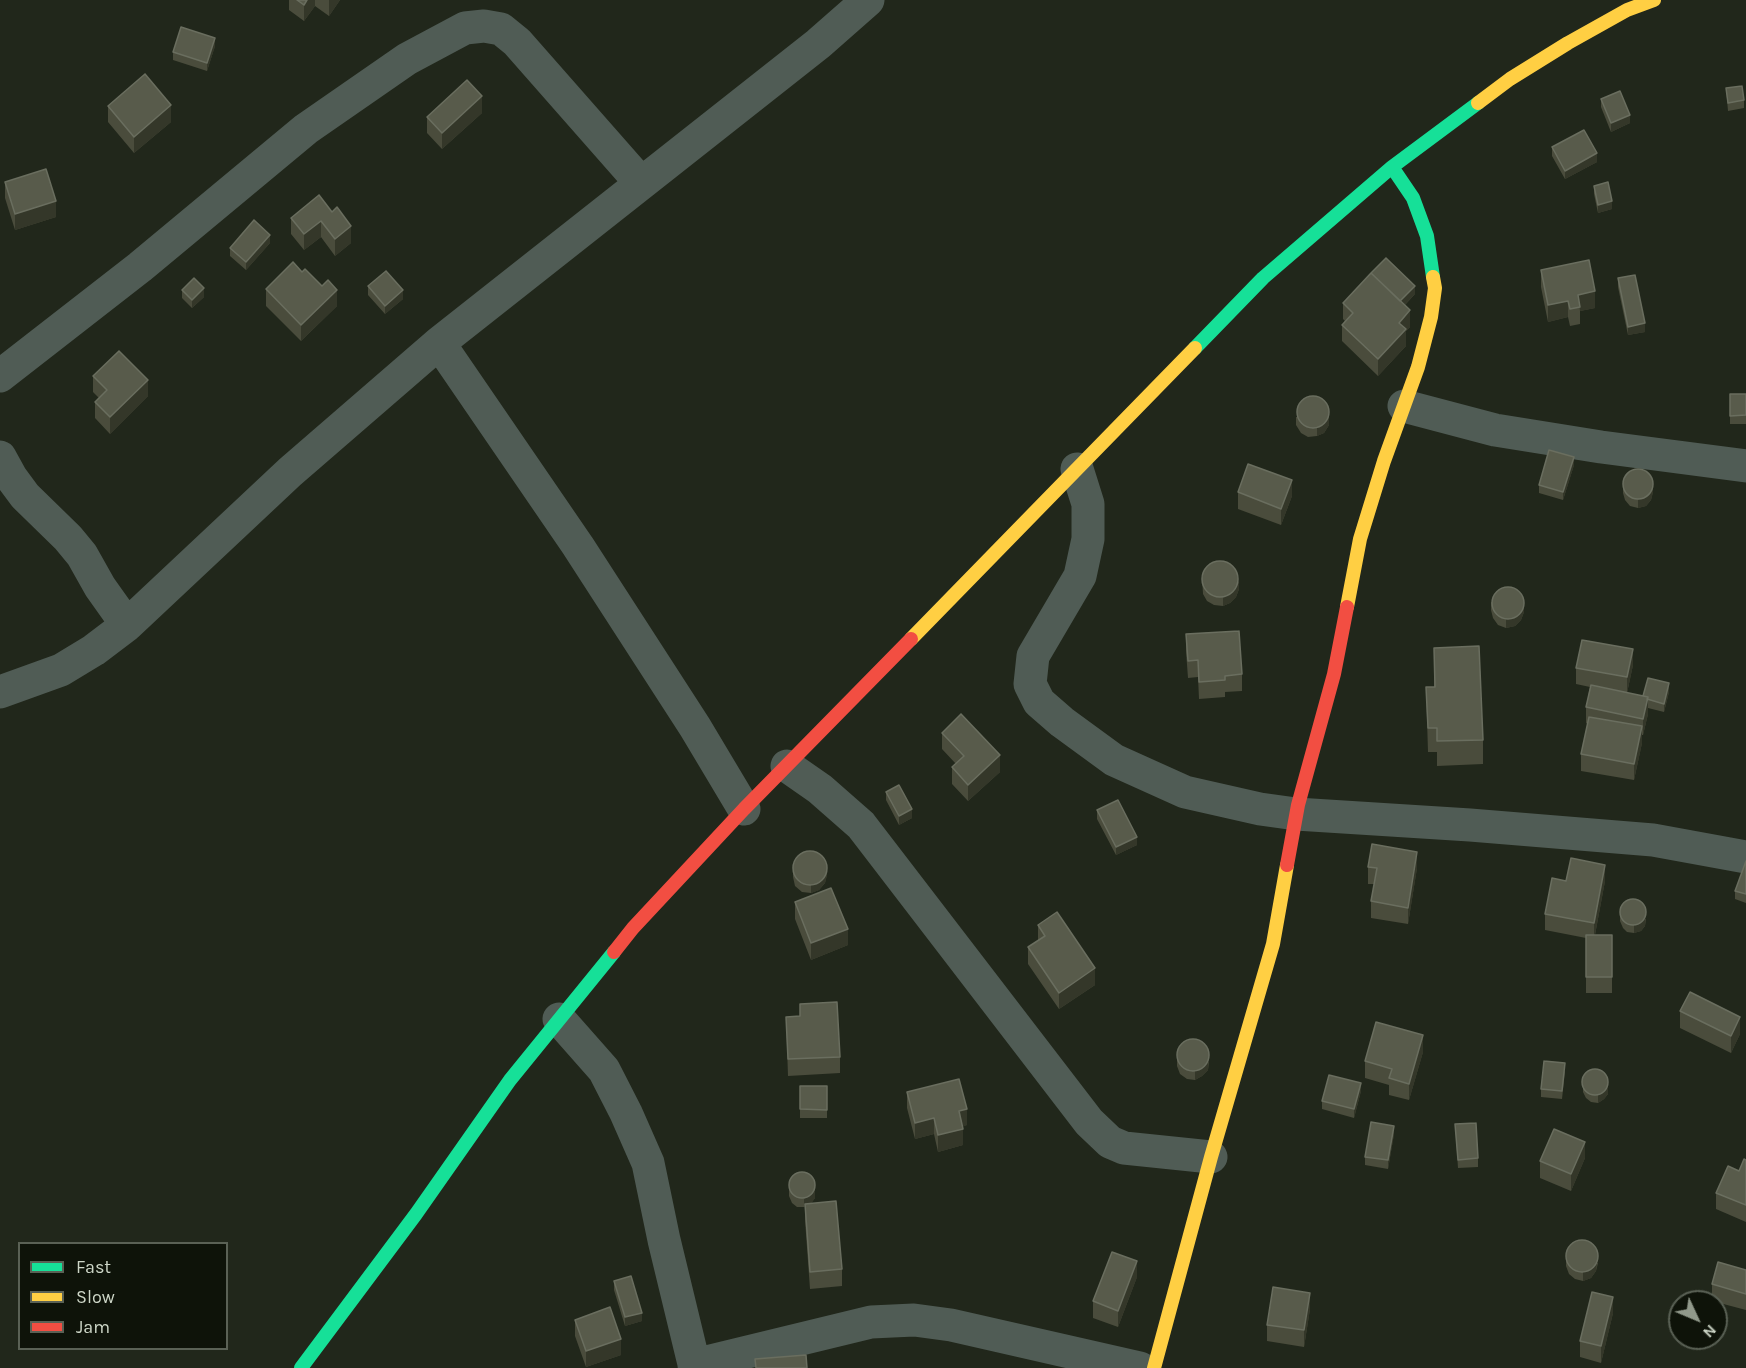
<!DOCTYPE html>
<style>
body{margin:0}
#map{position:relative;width:1746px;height:1368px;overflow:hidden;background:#21271b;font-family:Karla,sans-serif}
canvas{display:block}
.legend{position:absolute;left:18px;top:1242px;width:210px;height:108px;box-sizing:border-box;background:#0e1309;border:2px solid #5a6155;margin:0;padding:8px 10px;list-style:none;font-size:18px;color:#cdd6c7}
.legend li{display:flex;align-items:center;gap:12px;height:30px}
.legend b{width:30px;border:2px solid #5a6155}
.north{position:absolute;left:1668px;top:1290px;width:60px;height:60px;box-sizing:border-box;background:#0e1309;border:2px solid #5a6155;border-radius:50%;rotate:134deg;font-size:16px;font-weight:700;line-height:24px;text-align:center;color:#cdd6c7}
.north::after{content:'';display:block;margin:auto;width:21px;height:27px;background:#91998b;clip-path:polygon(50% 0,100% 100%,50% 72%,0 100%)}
</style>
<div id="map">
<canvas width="1746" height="1368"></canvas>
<ul class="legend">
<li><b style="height:8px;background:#16e098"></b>Fast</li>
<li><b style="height:8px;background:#ffcf43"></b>Slow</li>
<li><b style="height:8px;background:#f24e42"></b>Jam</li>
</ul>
<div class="north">N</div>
</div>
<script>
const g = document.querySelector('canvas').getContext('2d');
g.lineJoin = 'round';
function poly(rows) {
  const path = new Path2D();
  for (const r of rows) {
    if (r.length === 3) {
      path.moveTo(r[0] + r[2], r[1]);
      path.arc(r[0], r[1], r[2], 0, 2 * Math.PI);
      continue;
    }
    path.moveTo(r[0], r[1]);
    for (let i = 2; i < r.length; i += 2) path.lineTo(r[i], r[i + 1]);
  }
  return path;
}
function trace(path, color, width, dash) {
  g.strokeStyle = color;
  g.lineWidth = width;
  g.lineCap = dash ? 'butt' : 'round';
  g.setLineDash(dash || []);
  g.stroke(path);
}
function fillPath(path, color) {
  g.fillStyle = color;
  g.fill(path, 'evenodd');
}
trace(poly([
 [439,343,578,546,695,727,744,809],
 [0,376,140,267,306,129,407,59,465,28,484,26,501,29,517,42,641,183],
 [1404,406,1495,430,1601,447,1746,466],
 [0,457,11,477,25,496,68,538,82,555,100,587,127,625],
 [1077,469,1088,504,1088,539,1080,576,1033,656,1030,684,1039,702,1062,722,1114,760,1185,792,1260,809,1296,814,1470,825,1653,840,1746,857],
 [0,692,61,670,94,650,127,625,290,472,439,343,818,44,868,0],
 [787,766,820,789,861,825,1089,1122,1110,1142,1124,1148,1211,1157],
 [559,1019,604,1070,626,1113,648,1163,664,1240,695,1368],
 [694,1365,871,1322,914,1320,951,1325,1140,1368]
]), '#505c55', 33);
trace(poly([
 [1392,167,1413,198,1427,236,1433,277],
 [1195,348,1263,278,1392,167,1478,103],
 [301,1368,416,1214,510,1080,614,952]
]), '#16e098', 14);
trace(poly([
 [1478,103,1510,79,1568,43,1627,10,1654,0],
 [1347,607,1360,539,1384,461,1418,367,1431,317,1435,288,1433,277],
 [911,639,1195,348],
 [1154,1368,1211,1157,1273,944,1287,865]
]), '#ffcf43', 14);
trace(poly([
 [1287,865,1298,805,1334,674,1347,607],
 [614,952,633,928,744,809,911,639]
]), '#f24e42', 14);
fillPath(poly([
 [289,0,340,0,329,16,315,6,304,21,289,10],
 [215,46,207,71,173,60,173,52],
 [1726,88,1744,100,1744,108,1728,111],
 [1601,99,1630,123,1611,132,1601,107],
 [108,106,171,122,134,153,108,122],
 [482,113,442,149,427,133,427,117],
 [1552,147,1597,162,1565,179,1552,156],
 [5,182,56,217,15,230,5,198],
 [1594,186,1612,209,1598,213,1594,194],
 [319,195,351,243,335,256,321,237,304,250,291,234,291,218],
 [270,243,246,270,230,256,230,248],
 [1541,270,1595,308,1580,311,1580,324,1570,326,1568,317,1548,322,1541,287],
 [1618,278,1645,332,1628,335,1618,287],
 [368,286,403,299,385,314,368,295],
 [266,289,337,306,301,341,266,306],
 [182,290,204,297,192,308,182,298],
 [1415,294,1405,305,1410,327,1406,331,1406,346,1378,376,1342,341,1342,325,1345,321,1343,319,1343,303],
 [93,376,148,396,110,434,95,418,95,402,99,398,93,392],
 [1730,394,1746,394,1746,424,1730,424],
 [1329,416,1329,425,1324,433,1317,436,1308,437,1301,433,1296,425,1296,417],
 [1574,465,1563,500,1539,493,1539,485],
 [1623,484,1653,492,1651,500,1646,506,1638,508,1630,506,1625,500,1623,493],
 [1238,492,1292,496,1281,525,1238,509],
 [1202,577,1239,589,1236,597,1230,603,1223,606,1214,605,1207,601,1203,594],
 [1491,602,1524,612,1521,620,1515,626,1506,628,1498,625,1493,618,1491,610],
 [1186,634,1242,674,1242,691,1225,692,1225,697,1199,699,1198,677,1188,678,1186,651],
 [1434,648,1483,740,1483,764,1437,766,1437,752,1428,752,1426,687,1434,687],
 [1633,665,1627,693,1643,696,1669,692,1664,712,1648,708,1648,714,1643,735,1642,735,1642,743,1634,780,1581,771,1581,754,1588,724,1586,723,1586,707,1590,687,1576,684,1576,668],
 [942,733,1000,772,968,801,952,784,952,767,956,764,942,749],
 [886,792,912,818,899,825,886,800],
 [1097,810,1137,845,1116,855,1097,819],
 [1746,861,1746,903,1735,899,1735,891],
 [1368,867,1417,868,1408,924,1371,918,1371,901,1374,884,1368,884],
 [793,869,827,875,825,883,819,890,811,893,802,892,795,886,793,877],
 [1566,881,1605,881,1595,935,1612,935,1612,993,1586,993,1586,938,1545,930,1545,914],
 [795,902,848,945,811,960,795,919],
 [1620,913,1646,919,1645,926,1641,931,1634,933,1627,932,1623,928,1620,921],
 [1038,925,1095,985,1059,1009,1028,964,1028,947,1038,941],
 [1680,1011,1740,1034,1731,1053,1680,1028],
 [786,1017,840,1057,840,1073,788,1076],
 [1423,1052,1409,1100,1389,1095,1389,1085,1365,1078,1365,1061],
 [1177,1058,1209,1062,1208,1070,1202,1076,1195,1080,1187,1079,1180,1074,1177,1066],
 [1565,1071,1562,1099,1541,1097,1541,1089],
 [1583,1077,1608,1087,1608,1094,1604,1099,1598,1103,1591,1102,1586,1098,1583,1092],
 [800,1086,827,1086,827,1118,800,1118],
 [1361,1091,1354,1118,1322,1109,1322,1101],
 [907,1092,967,1125,963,1126,963,1145,938,1152,934,1134,915,1139,907,1108],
 [1455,1124,1478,1158,1478,1167,1458,1168],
 [1394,1134,1388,1169,1365,1165,1365,1157],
 [1585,1158,1571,1191,1540,1178,1540,1161],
 [1746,1160,1746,1222,1716,1209,1716,1193,1739,1171],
 [789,1181,815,1183,815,1198,811,1203,842,1269,842,1286,810,1289,805,1220,805,1207,797,1207,792,1203,789,1196],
 [1566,1258,1598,1263,1596,1271,1591,1278,1583,1281,1575,1279,1569,1274,1566,1266],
 [1746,1270,1746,1310,1712,1301,1712,1284],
 [1137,1277,1118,1327,1093,1318,1093,1301],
 [614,1281,642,1321,625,1326,614,1290],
 [1310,1309,1304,1347,1267,1341,1267,1325],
 [1613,1313,1601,1363,1580,1357,1580,1341],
 [575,1320,621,1355,586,1367,575,1336]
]), '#4a4c3c');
fillPath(poly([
 [307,0,315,0,315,6,304,21,304,5],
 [329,0,340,0,329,16],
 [215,38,215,46,207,71,207,63],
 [482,96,482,113,442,149,442,133],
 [171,105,171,122,134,153,134,137],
 [1630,115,1630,123,1611,132,1611,123],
 [1597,153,1597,162,1565,179,1565,171],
 [56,201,56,217,15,230,15,214],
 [1612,201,1612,209,1598,213,1598,205],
 [321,221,321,237,304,250,304,234],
 [351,226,351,243,335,256,335,239],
 [270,235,270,243,246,270,246,262],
 [1415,286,1415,294,1400,310,1400,302],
 [204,288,204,297,192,308,192,300],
 [337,290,337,306,301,341,301,325],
 [403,290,403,299,385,314,385,306],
 [1595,291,1595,308,1580,311,1578,295],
 [1568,301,1568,317,1548,322,1548,305],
 [1410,310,1410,327,1406,331,1406,346,1378,376,1378,359,1399,323],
 [1645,323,1645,332,1628,335,1628,327],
 [148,380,148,396,110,434,110,417],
 [1329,417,1329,425,1324,433,1317,436,1317,428],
 [1574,457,1574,465,1563,500,1563,492],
 [1292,480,1292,496,1281,525,1281,509],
 [1653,484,1653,492,1651,500,1646,506,1638,508,1638,500],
 [1239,581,1239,589,1236,597,1230,603,1223,606,1223,597],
 [1524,604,1524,612,1521,620,1515,626,1506,628,1506,620],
 [1633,649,1633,665,1627,693,1627,677],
 [1669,683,1669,692,1664,712,1664,704],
 [1648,697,1648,714,1643,735,1643,719],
 [1642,726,1642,743,1634,780,1634,764],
 [1000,755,1000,772,968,801,968,785],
 [912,809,912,818,899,825,899,816],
 [1137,837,1137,845,1116,855,1116,847],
 [1417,852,1417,868,1408,924,1408,908],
 [1605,865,1605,881,1594,940,1594,923],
 [827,867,827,875,825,883,819,890,811,893,811,885],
 [1646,911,1645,926,1641,931,1634,933,1634,925],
 [848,929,848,945,811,960,811,943],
 [1095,968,1095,985,1059,1009,1059,993],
 [1740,1017,1740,1034,1731,1053,1731,1036],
 [1423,1035,1423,1052,1409,1100,1409,1084],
 [1209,1053,1208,1070,1202,1076,1195,1080,1195,1071],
 [1608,1079,1608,1094,1604,1099,1598,1103,1598,1094],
 [1361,1083,1361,1091,1354,1118,1354,1109],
 [967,1109,967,1125,959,1128,959,1111],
 [934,1118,934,1134,915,1139,915,1123],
 [1394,1126,1394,1134,1388,1169,1388,1160],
 [963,1129,963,1145,938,1152,938,1135],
 [1585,1142,1585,1158,1571,1191,1571,1174],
 [815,1190,815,1198,811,1204,804,1207,804,1199],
 [1598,1255,1596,1271,1591,1278,1583,1281,1583,1272],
 [1137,1261,1137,1277,1118,1327,1118,1311],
 [1310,1293,1310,1309,1304,1347,1304,1330],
 [1613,1297,1613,1313,1601,1363,1601,1346],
 [642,1313,642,1321,625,1326,625,1317],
 [621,1339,621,1355,586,1367,586,1351]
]), '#343729');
const building = poly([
 [297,0,307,0,304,5,297,0],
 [181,27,215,38,207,63,173,52,181,27],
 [145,74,171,105,134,137,108,106,145,74],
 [467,80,482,96,442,133,427,117,467,80],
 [1742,86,1744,100,1728,103,1726,88,1742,86],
 [1620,91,1630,115,1611,123,1601,99,1620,91],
 [1584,130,1597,153,1565,171,1552,147,1584,130],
 [46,169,56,201,15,214,5,182,46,169],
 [1608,182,1612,201,1598,205,1594,186,1608,182],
 [319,195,332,212,337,207,351,226,335,239,321,221,304,234,291,218,319,195],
 [254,220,270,235,246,262,230,248,254,220],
 [1386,258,1415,286,1400,301,1371,273,1386,258],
 [1589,260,1595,291,1578,295,1580,307,1570,309,1568,301,1548,305,1541,270,1589,260],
 [293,262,302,272,305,269,322,286,328,280,337,290,301,325,266,289,293,262],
 [386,271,403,290,385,306,368,286,386,271],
 [1371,273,1410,310,1399,323,1406,329,1378,359,1342,325,1353,313,1343,303,1371,273],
 [1635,275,1645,323,1628,327,1618,278,1635,275],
 [194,278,204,288,192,300,182,290,194,278],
 [119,351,148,380,110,417,95,402,107,390,93,376,119,351],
 [1730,394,1746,394,1746,415,1730,416,1730,394],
 [1313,412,16],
 [1549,450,1574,457,1563,492,1539,485,1549,450],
 [1248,464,1292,480,1281,509,1238,492,1248,464],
 [1638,484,15],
 [1220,579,18],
 [1508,603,16],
 [1239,631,1242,674,1225,676,1225,680,1199,682,1198,660,1188,661,1186,634,1239,631],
 [1582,640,1633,649,1627,677,1576,668,1582,640],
 [1479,646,1483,740,1437,741,1437,728,1428,728,1426,687,1435,687,1434,648,1479,646],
 [1648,678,1669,683,1664,704,1647,699,1648,697,1643,696,1648,678],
 [1591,685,1648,697,1643,719,1586,707,1591,685],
 [961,714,1000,755,968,785,952,767,964,756,942,733,961,714],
 [1589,717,1642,726,1634,764,1581,754,1589,717],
 [899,785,912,809,899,816,886,792,899,785],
 [1118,800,1137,837,1116,847,1097,810,1118,800],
 [1372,844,1417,852,1408,908,1371,901,1377,868,1368,867,1372,844],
 [810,868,17],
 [1571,858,1605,865,1594,923,1545,914,1552,878,1566,881,1571,858],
 [1746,861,1746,894,1735,891,1746,861],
 [831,888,848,929,811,943,795,902,831,888],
 [1633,912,13],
 [1057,912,1095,968,1059,993,1028,947,1045,936,1038,925,1057,912],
 [1586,935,1612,935,1612,977,1586,977,1586,935],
 [1690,992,1740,1017,1731,1036,1680,1011,1690,992],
 [837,1002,840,1057,788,1059,786,1017,800,1016,800,1004,837,1002],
 [1376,1022,1423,1035,1409,1084,1389,1078,1392,1069,1365,1061,1376,1022],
 [1193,1055,16],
 [1544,1061,1565,1063,1562,1091,1541,1089,1544,1061],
 [1595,1082,13],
 [1329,1075,1361,1083,1354,1109,1322,1101,1329,1075],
 [959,1079,967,1109,959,1111,963,1129,938,1135,934,1118,915,1123,907,1092,959,1079],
 [800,1086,827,1086,827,1110,800,1109,800,1086],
 [1371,1122,1394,1126,1388,1160,1365,1157,1371,1122],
 [1476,1123,1478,1158,1458,1160,1455,1124,1476,1123],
 [1554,1129,1585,1142,1571,1174,1540,1161,1554,1129],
 [1744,1159,1746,1160,1746,1205,1716,1193,1728,1166,1739,1171,1744,1159],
 [802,1185,13],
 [836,1201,842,1269,810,1272,805,1204,836,1201],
 [1582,1256,16],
 [1112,1252,1137,1261,1118,1311,1093,1301,1112,1252],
 [1718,1262,1746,1270,1746,1294,1712,1284,1718,1262],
 [631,1276,642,1313,625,1317,614,1281,631,1276],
 [1273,1287,1310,1293,1304,1330,1267,1325,1273,1287],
 [1592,1292,1613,1297,1601,1346,1580,1341,1592,1292],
 [610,1307,621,1339,586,1351,575,1320,610,1307],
 [806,1355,807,1368,756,1368,755,1359,806,1355]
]);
fillPath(building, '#585b4b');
trace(building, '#6a6e5f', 1.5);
</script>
